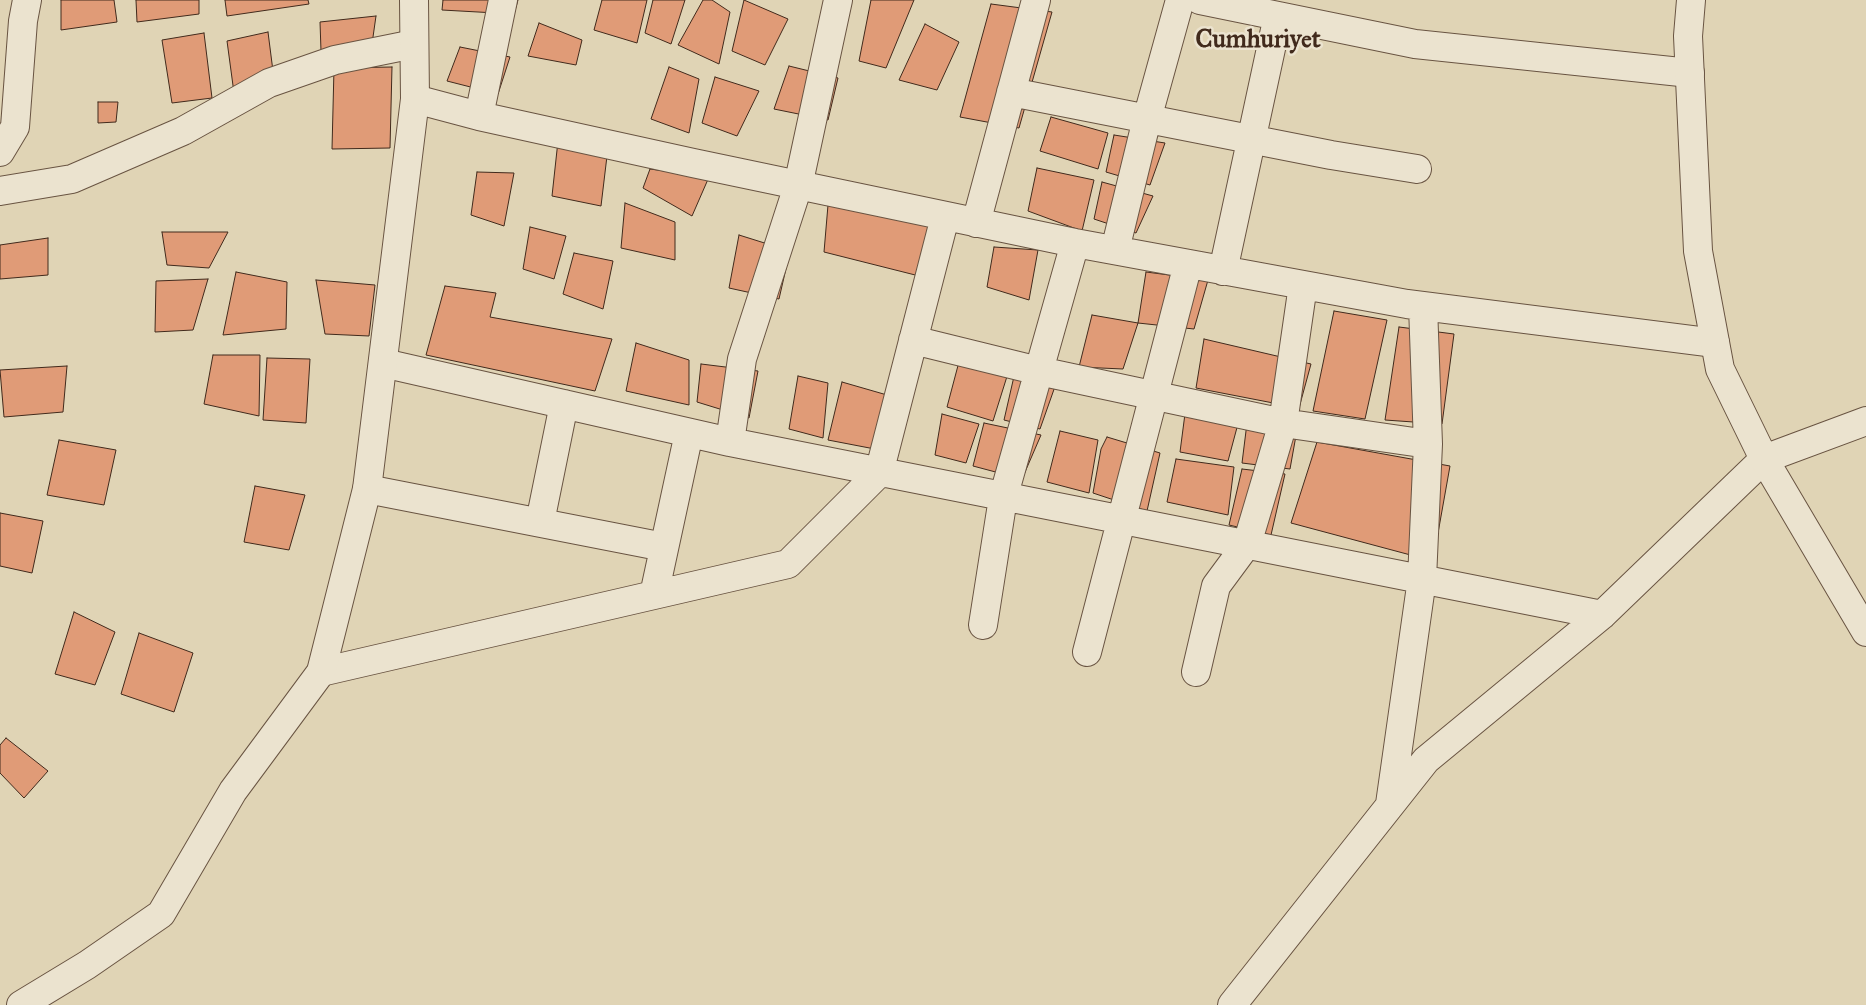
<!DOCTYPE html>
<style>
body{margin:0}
canvas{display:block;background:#e0d4b5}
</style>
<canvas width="1866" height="1005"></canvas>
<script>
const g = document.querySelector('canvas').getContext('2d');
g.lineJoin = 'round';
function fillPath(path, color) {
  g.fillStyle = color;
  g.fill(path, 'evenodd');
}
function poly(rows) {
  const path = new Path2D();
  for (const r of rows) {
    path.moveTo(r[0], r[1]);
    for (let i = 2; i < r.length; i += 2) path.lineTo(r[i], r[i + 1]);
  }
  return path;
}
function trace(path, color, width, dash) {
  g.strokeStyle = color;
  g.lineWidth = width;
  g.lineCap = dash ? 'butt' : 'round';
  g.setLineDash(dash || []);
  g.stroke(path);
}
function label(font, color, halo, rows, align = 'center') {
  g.font = font + ' "IM FELL Great Primer",serif';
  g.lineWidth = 5;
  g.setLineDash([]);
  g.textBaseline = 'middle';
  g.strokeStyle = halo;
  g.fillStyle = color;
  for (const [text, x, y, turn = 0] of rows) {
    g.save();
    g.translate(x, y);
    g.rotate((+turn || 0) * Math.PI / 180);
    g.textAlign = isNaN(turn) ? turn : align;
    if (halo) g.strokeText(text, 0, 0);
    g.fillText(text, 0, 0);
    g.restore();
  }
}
const building = poly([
 [61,0,114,0,117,22,61,30,61,0],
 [136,0,199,0,199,14,137,22,136,0],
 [225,0,308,0,309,4,227,16,225,0],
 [443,0,518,0,514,14,442,10,443,0],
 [602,0,647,0,637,43,594,30,602,0],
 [653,0,685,0,671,44,645,33,653,0],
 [703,0,712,0,730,12,719,64,678,45,703,0],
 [744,0,788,19,765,65,732,51,744,0],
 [871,0,914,0,886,68,859,61,871,0],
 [991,4,1052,12,1019,128,960,117,991,4],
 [376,16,372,44,321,51,320,22,376,16],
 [539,23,582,40,576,65,528,56,539,23],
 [925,24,959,42,937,90,899,80,925,24],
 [268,32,274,79,234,93,227,41,268,32],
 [204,33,212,98,172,103,162,40,204,33],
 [460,47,510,57,498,94,447,81,460,47],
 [789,66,838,78,828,120,774,109,789,66],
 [392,67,390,148,332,149,334,68,392,67],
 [669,67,699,79,689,133,651,119,669,67],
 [715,77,759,91,737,136,702,123,715,77],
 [98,102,118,102,116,122,98,123,98,102],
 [1051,117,1108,133,1098,169,1040,151,1051,117],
 [1114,135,1165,143,1150,185,1106,172,1114,135],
 [558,141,607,156,601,206,552,196,558,141],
 [1037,168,1094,180,1082,231,1028,211,1037,168],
 [650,169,709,177,692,216,643,188,650,169],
 [477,172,514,173,504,226,471,215,477,172],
 [1102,182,1153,196,1136,233,1094,219,1102,182],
 [625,203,675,222,675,260,621,248,625,203],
 [828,205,952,231,939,281,824,252,828,205],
 [530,227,566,236,554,279,523,269,530,227],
 [162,232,228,232,209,268,167,265,162,232],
 [739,235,790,251,779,299,729,288,739,235],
 [48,238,48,275,0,279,0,245,48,238],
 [994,247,1038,250,1029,300,987,287,994,247],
 [574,253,613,261,603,309,563,294,574,253],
 [236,272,287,282,286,329,223,335,236,272],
 [1146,272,1208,280,1194,329,1138,323,1146,272],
 [208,279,193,330,155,332,156,281,208,279],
 [316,280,375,285,369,336,325,334,316,280],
 [445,286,496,293,490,317,612,339,595,391,426,355,445,286],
 [1334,311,1387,320,1365,419,1313,411,1334,311],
 [1092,315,1138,323,1123,369,1079,367,1092,315],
 [1399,327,1454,334,1442,424,1385,420,1399,327],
 [1204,339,1311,364,1299,408,1196,388,1204,339],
 [636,343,689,360,689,405,626,391,636,343],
 [213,355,260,355,259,416,204,404,213,355],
 [267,358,310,359,306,423,263,420,267,358],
 [960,358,1009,370,993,421,947,407,960,358],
 [701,364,758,371,749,418,697,402,701,364],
 [67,366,63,412,4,417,0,370,67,366],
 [1015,372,1058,378,1040,429,1004,420,1015,372],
 [798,376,828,383,823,438,789,429,798,376],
 [842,382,894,397,880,450,828,440,842,382],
 [1186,406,1239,420,1228,461,1180,452,1186,406],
 [942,414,979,424,966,463,935,455,942,414],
 [984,423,1041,435,1022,479,973,466,984,423],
 [1247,423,1297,430,1290,469,1242,463,1247,423],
 [1060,431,1098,440,1089,493,1047,482,1060,431],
 [1107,437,1160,453,1147,511,1093,493,1101,449,1107,437],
 [59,440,116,450,104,505,47,495,59,440],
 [1317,442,1450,466,1433,561,1291,523,1317,442],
 [1176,459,1234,467,1228,515,1167,502,1176,459],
 [1242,469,1285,474,1271,535,1229,525,1242,469],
 [255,486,305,495,289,550,244,542,255,486],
 [0,513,43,521,32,573,0,566,0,513],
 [74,612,115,632,95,685,55,674,74,612],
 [139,633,193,653,174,712,121,694,139,633],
 [6,738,48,771,24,798,0,773,0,745,6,738]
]);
fillPath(building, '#e09b77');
trace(building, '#412a1c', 1);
const minor = poly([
 [1200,0,1415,44,1690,73],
 [1011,92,1331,155,1417,169],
 [415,99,479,116,693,163,1075,243,1407,304,1715,343],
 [479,116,503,0],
 [0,152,15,127,23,21,27,0],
 [0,191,72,179,183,131,269,83,335,60,414,44],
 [976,223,1036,0],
 [1115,250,1147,119,1180,0],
 [1223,271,1278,16],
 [913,340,1039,371,1283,423,1428,444],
 [383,363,730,442,1602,615],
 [730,442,742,359,798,186,838,0],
 [367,489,664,547],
 [540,522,564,404],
 [654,595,689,433],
 [983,625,1003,498,1075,243],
 [1087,652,1188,264],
 [321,672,788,564,879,473,945,217],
 [1196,672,1216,586,1247,544,1283,423,1303,285],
 [1390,804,1422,579,1428,444,1423,306],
 [1232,1005,1426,760,1602,615,1764,459,1866,421]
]);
const tertiary = poly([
 [1691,0,1688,36,1698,251,1720,369,1764,459,1866,632],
 [21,1005,87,965,161,914,233,791,321,672,367,489,415,99,414,0]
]);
trace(minor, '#695442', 30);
trace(tertiary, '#695442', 30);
trace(minor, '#ebe3cf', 28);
trace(tertiary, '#ebe3cf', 28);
label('bold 25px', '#412a1c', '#ebe3cf', [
 ["Cumhuriyet",1258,41]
]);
</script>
